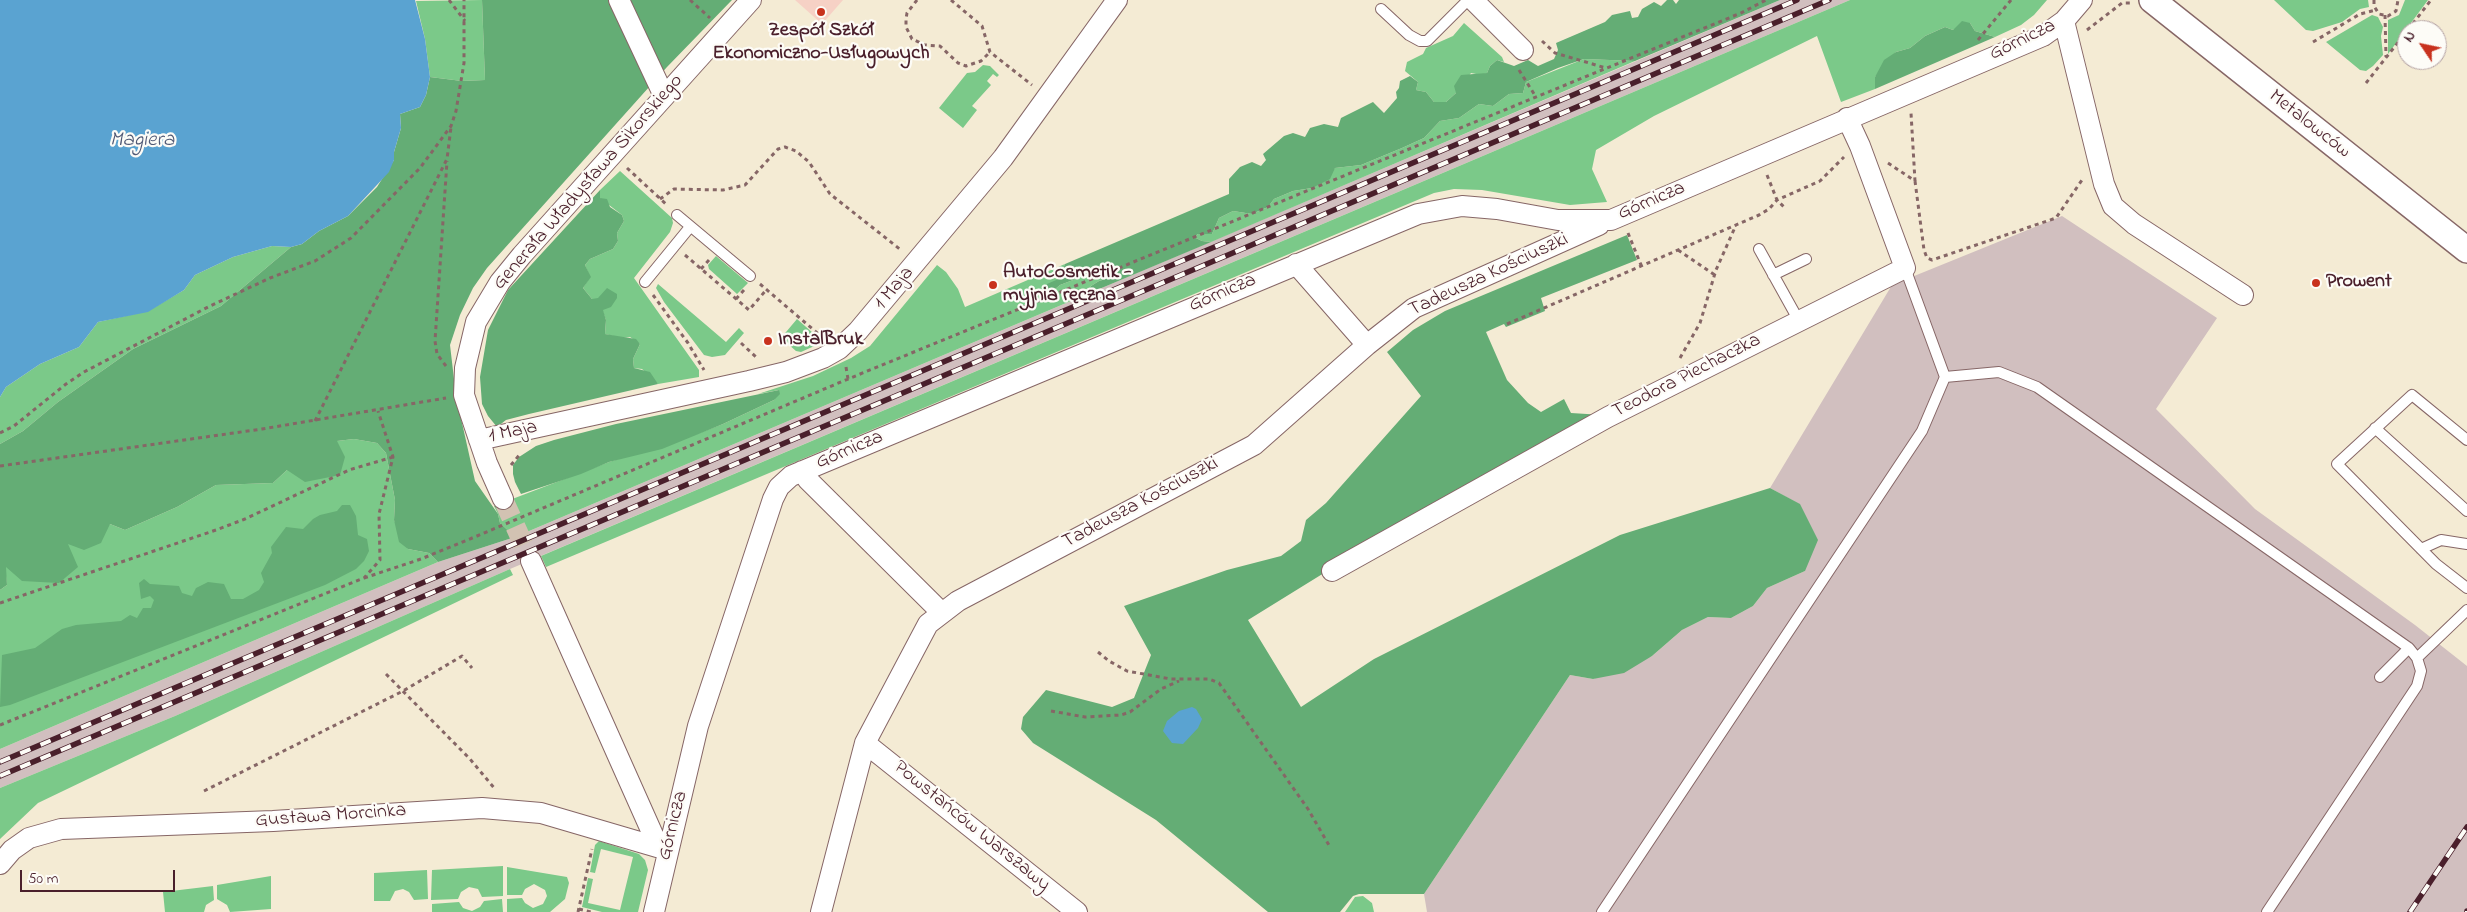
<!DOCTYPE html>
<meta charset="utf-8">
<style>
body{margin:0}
#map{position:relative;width:2467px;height:912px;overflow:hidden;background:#f4ebd4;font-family:"Indie Flower",sans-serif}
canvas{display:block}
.north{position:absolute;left:2397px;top:20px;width:50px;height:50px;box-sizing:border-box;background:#fdfcf7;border:1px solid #b5a4a5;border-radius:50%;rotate:304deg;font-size:14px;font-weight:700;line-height:20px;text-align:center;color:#4a1f2b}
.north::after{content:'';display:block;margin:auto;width:18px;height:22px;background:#c8321e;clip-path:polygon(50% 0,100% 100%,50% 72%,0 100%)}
.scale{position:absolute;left:20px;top:870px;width:155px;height:22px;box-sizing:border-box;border:2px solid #4a1f2b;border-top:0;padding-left:6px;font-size:15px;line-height:18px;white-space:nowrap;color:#4a1f2b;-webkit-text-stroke:4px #fdfcf7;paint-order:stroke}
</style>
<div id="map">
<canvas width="2467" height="912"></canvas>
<div class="north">N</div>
<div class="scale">50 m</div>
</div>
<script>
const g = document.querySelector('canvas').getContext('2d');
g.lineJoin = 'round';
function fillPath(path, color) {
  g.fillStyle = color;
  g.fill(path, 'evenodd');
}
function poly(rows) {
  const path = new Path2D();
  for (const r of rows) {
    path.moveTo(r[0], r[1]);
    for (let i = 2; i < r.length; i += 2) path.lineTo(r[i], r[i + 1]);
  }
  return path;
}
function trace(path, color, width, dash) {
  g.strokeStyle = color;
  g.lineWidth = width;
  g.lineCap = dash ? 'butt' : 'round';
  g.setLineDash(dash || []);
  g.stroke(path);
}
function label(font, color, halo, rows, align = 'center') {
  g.font = font + ' "Indie Flower",sans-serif';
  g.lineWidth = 4.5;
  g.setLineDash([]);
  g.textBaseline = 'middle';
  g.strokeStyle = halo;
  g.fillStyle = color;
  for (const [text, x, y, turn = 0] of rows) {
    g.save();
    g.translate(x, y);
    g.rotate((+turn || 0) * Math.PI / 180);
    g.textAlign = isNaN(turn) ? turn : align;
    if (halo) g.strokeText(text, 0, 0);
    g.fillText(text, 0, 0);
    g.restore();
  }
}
fillPath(poly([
 [795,0,843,0,822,24]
]), '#f6d1c5');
fillPath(poly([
 [1780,0,1850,0,510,569,175,716,0,788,0,749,438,562,515,537],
 [2062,216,2217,318,2156,409,2255,509,2415,625,2467,666,2467,912,1427,912,1424,894,1570,675,1593,679,1652,656,1682,630,1708,617,1731,618,1753,606,1767,588,1805,571,1799,504,1770,488,1892,285]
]), '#d1bfbf');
fillPath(poly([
 [482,0,485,80,462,81,430,77,425,39,416,1],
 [1850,0,2047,0,2034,15,2021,25,1995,37,1975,31,1970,23,1953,30,1945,27,1925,36,1910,48,1896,52,1875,77,1875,89,1841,102,1817,36,1654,116,1596,150,1592,169,1607,202,1570,205,1482,190,1454,189,1434,193,546,567,541,556],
 [2274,0,2368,0,2369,7,2360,9,2342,22,2313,31,2306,30],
 [2405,0,2428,0,2388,54,2388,20,2399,15],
 [2372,15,2378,17,2383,27,2381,36,2383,55,2373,66,2366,71,2360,70,2326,42],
 [1464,23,1502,57,1504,62,1497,60,1490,66,1487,73,1481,75,1471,73,1456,93,1446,102,1434,102,1426,92,1416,90,1418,82,1405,71,1407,62,1423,54,1426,48,1453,36],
 [1584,59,1635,61,1211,242,1202,241,1194,237,1198,234,1212,234,1219,218,1233,211,1252,214,1268,207,1274,199,1293,191,1312,188,1335,168,1361,165,1402,148,1424,138,1440,121,1459,118,1479,104,1493,106,1509,94,1523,93,1526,82],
 [983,65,990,66,999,75,997,77,993,74,987,81,991,85,972,106,977,110,963,128,939,108,967,73,975,72],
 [620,171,672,218,673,223,670,232,634,278,699,370,699,377,658,384,642,369,634,368,633,359,640,344,630,337,622,338,605,334,606,320,598,299,592,299,583,288,590,277,585,265,590,259,613,249,618,241,617,233,624,221,622,215,600,198,600,190],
 [272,246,291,247,221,306,133,349,58,402,23,431,0,444,0,397,6,387,40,364,79,347,98,322,148,311,184,290,195,275,233,257],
 [716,256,748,283,737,294,709,269,708,265],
 [1065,264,1062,271,1063,277,1056,281,1054,290,1060,285,1081,277,1114,273,1112,277,1099,281,1091,286,1085,295,515,537,500,523,498,514,494,506,609,462,689,437,723,424,774,400,779,390,758,394,813,376,851,358,870,346,937,265,946,272,958,289,965,307],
 [658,284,726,342,739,328,744,333,725,355,712,357,704,355,664,302,656,288],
 [797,319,821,340,821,343,801,352,796,351,781,338],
 [354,439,377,443,386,453,395,500,394,520,408,549,429,553,438,562,0,749,0,590,7,585,5,567,110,524,125,530,177,507,216,485,273,483,287,470,337,441],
 [510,569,513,575,38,803,0,839,0,788,175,716],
 [599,841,639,854,645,860,648,870,638,912,602,912,582,907,588,878,593,879,588,903,620,910,633,857,601,849,595,873,590,872,595,845],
 [503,866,503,896,482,897,478,889,469,887,461,892,458,899,431,900,432,870],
 [507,867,567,877,569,883,565,899,550,912,507,912,507,899,522,898,525,903,533,908,543,904,547,896,545,890,534,884,525,889,522,895,507,895],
 [427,870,428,899,414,900,409,892,403,889,395,891,390,901,374,901,374,873],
 [271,876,271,909,230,912,227,905,217,899,217,885],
 [213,886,214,900,206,905,204,912,165,912,163,892],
 [1363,896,1372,903,1374,912,1345,912,1355,897],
 [502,899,503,912,432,912,432,904,459,902,463,908,472,911,480,907,484,901]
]), '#7bc989');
fillPath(poly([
 [482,0,732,0,667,67,487,268,473,288,460,315,450,345,456,396,475,481,498,514,500,523,515,537,438,562,429,553,408,549,399,542,394,520,395,500,386,453,377,443,354,439,337,441,345,457,340,475,305,482,287,470,273,483,216,485,177,507,125,530,110,524,101,543,84,550,68,544,78,567,59,583,22,581,6,567,7,585,0,590,0,444,23,431,58,402,133,349,221,306,291,247,302,244,319,231,348,216,377,187,394,160,394,152,401,128,400,114,420,107,426,95,430,77,462,81,485,80],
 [1667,0,1673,0,1676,4,1679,0,1780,0,1635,61,1584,59,1558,68,1526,82,1523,93,1509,94,1493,106,1479,104,1459,118,1440,121,1424,138,1402,148,1361,165,1335,168,1330,179,1312,188,1293,191,1274,199,1268,207,1252,214,1233,211,1219,218,1212,234,1198,234,1194,237,1202,241,1211,242,1085,295,1091,286,1099,281,1112,277,1114,273,1081,277,1060,285,1054,290,1049,290,1046,287,1047,284,1063,277,1062,271,1065,264,1229,194,1229,179,1240,167,1252,162,1261,166,1266,160,1263,154,1284,136,1293,133,1305,137,1310,128,1324,124,1338,127,1341,118,1373,102,1384,113,1397,98,1396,92,1399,88,1400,81,1410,76,1418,82,1416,90,1426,92,1434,102,1446,102,1456,93,1454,86,1461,75,1487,73,1490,66,1497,60,1514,66,1528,60,1538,66,1554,59,1558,50,1556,43,1605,22,1612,15,1630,11,1632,18,1638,17,1642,9,1654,2,1661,6],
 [1962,21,1970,23,1975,31,1995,37,1875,89,1875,77,1884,60,1896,52,1910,48,1925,36,1945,27,1953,30],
 [600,190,600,198,607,199,610,207,622,215,624,221,617,233,618,241,613,249,590,259,585,265,591,277,583,288,592,299,598,298,607,288,617,294,617,298,611,307,603,310,606,320,605,334,636,339,640,344,633,359,634,368,650,372,658,384,529,414,506,420,497,427,488,416,482,404,480,377,488,330,508,290],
 [1627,235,1637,260,1541,298,1545,311,1506,327,1504,324,1486,332,1507,380,1528,403,1541,412,1564,399,1571,413,1603,415,1324,573,1248,620,1301,707,1374,659,1620,535,1770,488,1800,504,1818,540,1805,571,1767,588,1753,606,1731,618,1708,617,1682,630,1652,656,1624,673,1593,679,1570,675,1424,894,1359,894,1353,896,1340,912,1268,912,1156,820,1033,743,1021,729,1023,717,1046,690,1112,707,1134,698,1151,655,1124,606,1227,570,1281,556,1301,541,1306,520,1326,503,1421,396,1387,352,1413,330,1445,311],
 [779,390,780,394,774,400,723,424,662,449,609,462,581,474,521,494,515,482,513,474,513,465,519,457,536,446,554,440,616,424],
 [342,505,350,505,356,516,358,535,367,539,369,551,364,561,356,569,325,585,10,705,0,707,2,655,35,648,62,629,76,625,121,621,130,615,137,618,143,608,151,608,154,600,150,596,141,599,139,583,144,579,150,584,179,586,182,593,192,596,196,588,208,582,224,584,231,599,243,599,259,590,264,582,261,573,272,553,271,547,286,527,303,529,313,519,320,515,337,511]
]), '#64ad75');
fillPath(poly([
 [0,0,415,0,425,39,430,77,426,95,420,107,400,114,401,128,394,152,394,160,389,172,348,216,319,231,302,244,291,247,272,246,233,257,195,275,184,290,148,312,98,322,79,347,40,364,6,387,0,397],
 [1192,707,1196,709,1202,719,1198,728,1183,744,1172,743,1163,731,1167,721,1179,711]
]), '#5aa3d1');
trace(poly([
 [503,499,531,561]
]), '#d2c2b2', 20, [20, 10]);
const service = poly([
 [1381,9,1409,35,1420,41,1427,41,1468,0],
 [677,215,750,276],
 [1759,249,1799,321],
 [1773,275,1806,259],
 [645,282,690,227],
 [1945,377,1999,372,2037,387,2409,648],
 [2375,428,2467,511],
 [2467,440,2412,395,2337,464,2436,564,2467,588],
 [2421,549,2441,540,2467,544],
 [2417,658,2467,610],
 [1602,912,1922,431,1945,377,1905,268],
 [2267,912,2417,686,2421,671,2417,658,2409,648,2380,677]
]);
const minor = poly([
 [619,0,664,96],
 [1473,0,1523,50],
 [2064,21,2104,184,2113,206,2134,224,2243,295],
 [1296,264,1367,345],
 [479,440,749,381,786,372,823,358,839,349,858,331,1003,158,1117,0],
 [802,471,808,480,942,613],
 [503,499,487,463,464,395,465,368,476,322,500,282,522,255,751,0],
 [531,561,654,837,667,850],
 [1332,571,1608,417,1905,268,1860,146,1847,118],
 [865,743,1077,912],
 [0,864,12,850,29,838,61,829,273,821,482,808,541,813,667,850],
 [654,912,698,726,773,499,779,487,791,476,1418,214,1462,206,1497,209,1558,220,1611,220,2043,36,2064,21,2082,0],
 [821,912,865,743,928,624,958,601,1254,445,1367,345,1414,308,1599,225]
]);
const tertiary = poly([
 [2152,0,2467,250]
]);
trace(service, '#866666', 12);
trace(minor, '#866666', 22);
trace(tertiary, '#866666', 28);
trace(poly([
 [449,0,465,21],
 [690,0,710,18],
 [917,0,907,13,906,19,906,27,912,39,925,45,940,46,958,63,966,66,981,61,990,52],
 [951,0,982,26,990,52,1032,85],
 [2374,0,2374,6,2379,14,2388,16,2396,11,2398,0],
 [2385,15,2386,57],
 [2087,30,2122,3,2131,3],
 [2408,30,2431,0],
 [1978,40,2011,0],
 [1542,41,1555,53,1606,68],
 [2313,42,2360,14,2376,10],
 [1519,70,1536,97],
 [2366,83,2407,31],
 [1888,163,1915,181,1911,113],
 [627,168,667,205],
 [1767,175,1777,200,1786,209],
 [1915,181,1924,250,1927,258,1932,260,2056,218,2082,180],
 [660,199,674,189,723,190,745,185,778,149,785,147,796,151,809,162,830,194,901,250],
 [1628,233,1641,265],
 [1678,250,1715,275],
 [685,255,749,310,767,289],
 [701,269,709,260],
 [760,284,822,337],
 [653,295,688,343,704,370],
 [736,299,744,290],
 [1507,324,1759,215,1769,209,1777,200,1820,181,1844,157],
 [741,343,757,358],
 [1680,358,1700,323,1716,270,1736,225],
 [446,366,437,354,435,341,447,161],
 [846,367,848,379],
 [315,421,447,159,451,127],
 [0,433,14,426,66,384,84,372,208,307,270,278,315,261,351,238,420,168,451,126,456,111,464,63,464,0],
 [511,465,521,453],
 [0,466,262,429,446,398],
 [364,578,421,559,477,536,848,379,1741,13,1766,0],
 [0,603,216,530,245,519,349,470,393,457],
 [1098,652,1109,661,1127,671,1171,679,1209,679,1219,683,1308,809,1330,847],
 [386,674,470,759,495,789],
 [1051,711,1085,717,1121,715,1130,712,1161,689,1179,681],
 [0,725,364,578,380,560,379,514,393,457,378,411],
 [204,791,403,691,462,656,472,668],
 [579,909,591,912],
 [578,912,592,849]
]), '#866666', 3, [4, 4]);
trace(service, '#fff', 10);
trace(minor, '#fff', 20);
trace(tertiary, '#fff', 25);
const rail = poly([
 [0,762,1797,0],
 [0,776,1829,0],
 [2410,912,2467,827],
 [2467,912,2467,911]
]);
trace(rail, '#4a1f2b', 5.5);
trace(rail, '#fdfcf7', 4, [11]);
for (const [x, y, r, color] of [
 [821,12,5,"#c8321e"],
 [2316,283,5,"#c8321e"],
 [993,285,5,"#c8321e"],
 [768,341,5,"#c8321e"]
]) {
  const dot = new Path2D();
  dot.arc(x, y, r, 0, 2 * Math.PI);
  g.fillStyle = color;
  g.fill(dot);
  trace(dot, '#fdfcf7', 2);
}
label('bold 20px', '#4a1f2b', '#fdfcf7', [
 ["Zespół Szkół",821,32,"center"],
 ["Ekonomiczno-Usługowych",821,55,"center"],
 ["AutoCosmetik -",1003,274],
 ["myjnia ręczna",1003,297],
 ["Prowent",2326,283],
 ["InstalBruk",778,341]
], 'left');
label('20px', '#4a1f2b', '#fdfcf7', [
 ["Górnicza",2023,41,-26],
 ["Metalowców",2309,125,38],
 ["Generała Władysława Sikorskiego",589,183,-49],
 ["Górnicza",1652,202,-23],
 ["Tadeusza Kościuszki",1489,276,-25],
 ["1 Maja",895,289,-50],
 ["Górnicza",1223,294,-23],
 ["Teodora Piechaczka",1687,377,-27],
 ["1 Maja",513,433,-12],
 ["Górnicza",850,451,-23],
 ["Tadeusza Kościuszki",1141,504,-28],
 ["Gustawa Morcinka",331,817,-4],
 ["Górnicza",674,826,-76],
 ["Powstańców Warszawy",971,827,39]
]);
label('italic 21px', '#515a76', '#fdfcf7', [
 ["Magiera",142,142]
]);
</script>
